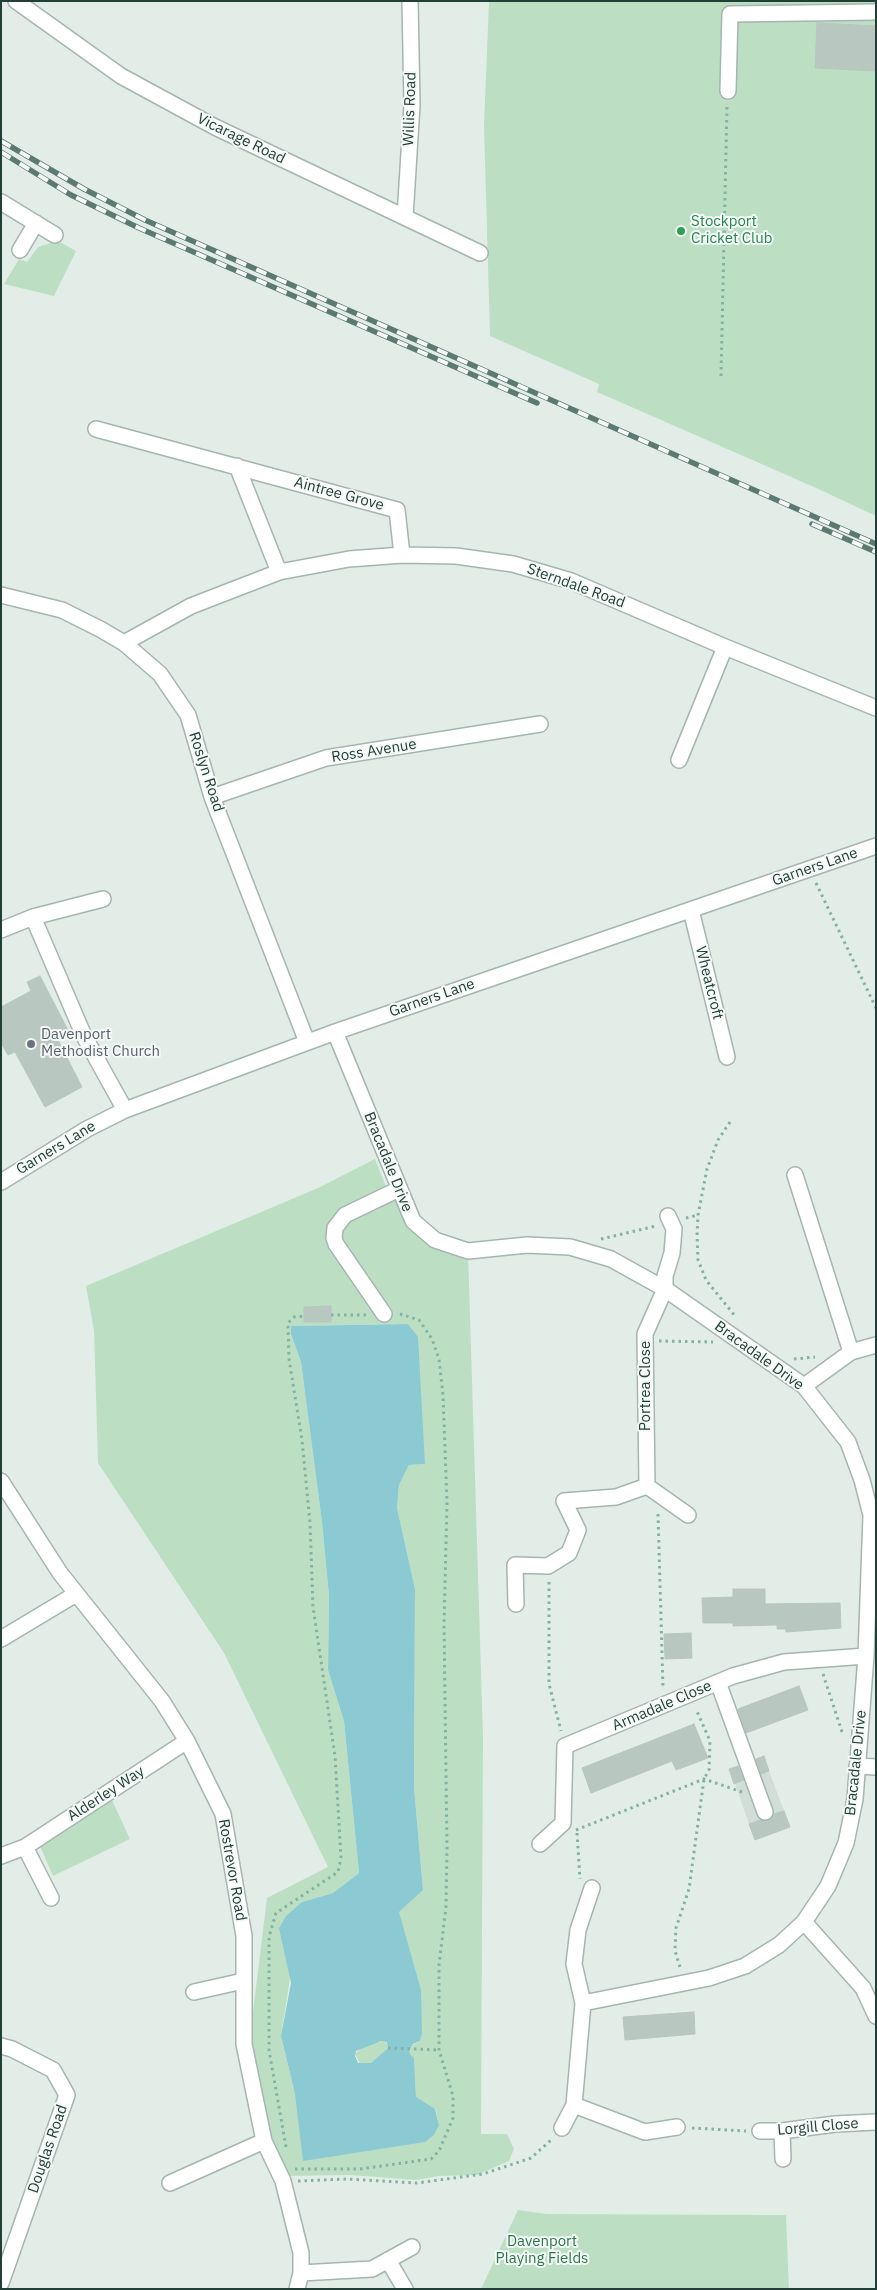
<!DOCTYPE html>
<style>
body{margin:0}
#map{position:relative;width:877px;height:2290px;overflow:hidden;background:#e3ede8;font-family:"IBM Plex Sans",sans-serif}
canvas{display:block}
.frame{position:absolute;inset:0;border:2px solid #223f37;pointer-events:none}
</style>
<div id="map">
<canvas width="877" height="2290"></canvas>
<div class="frame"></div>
</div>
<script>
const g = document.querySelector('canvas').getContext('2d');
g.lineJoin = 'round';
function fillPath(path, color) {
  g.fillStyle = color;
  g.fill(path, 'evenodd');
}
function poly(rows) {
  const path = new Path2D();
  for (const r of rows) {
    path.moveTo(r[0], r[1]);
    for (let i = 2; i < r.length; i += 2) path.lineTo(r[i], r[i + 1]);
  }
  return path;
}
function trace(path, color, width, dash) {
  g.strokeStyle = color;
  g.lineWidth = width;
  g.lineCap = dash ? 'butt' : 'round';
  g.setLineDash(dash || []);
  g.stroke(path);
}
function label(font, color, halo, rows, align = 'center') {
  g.font = font + ' "IBM Plex Sans",sans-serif';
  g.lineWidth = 4;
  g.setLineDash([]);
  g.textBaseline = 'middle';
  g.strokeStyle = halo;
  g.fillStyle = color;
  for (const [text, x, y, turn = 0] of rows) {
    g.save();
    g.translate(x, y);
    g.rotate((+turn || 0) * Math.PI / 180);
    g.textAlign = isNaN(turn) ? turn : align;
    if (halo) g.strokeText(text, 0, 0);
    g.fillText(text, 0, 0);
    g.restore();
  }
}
fillPath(poly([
 [769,1771,784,1811,749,1824,735,1784]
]), '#d1ddd7');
fillPath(poly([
 [489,1,876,1,876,516,814,487,597,392,599,384,490,336,484,126],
 [51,243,62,243,76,251,54,296,4,284,19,259,27,262,38,247],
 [375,1159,389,1194,399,1189,413,1221,468,1251,483,1736,481,2134,507,2134,514,2149,509,2161,477,2175,439,2176,416,2180,350,2175,285,2176,272,2149,249,2044,267,1898,328,1867,224,1653,98,1463,94,1331,86,1286,318,1188],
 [408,1324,425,1464,409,1465,399,1485,397,1508,415,1589,414,1787,423,1890,398,1912,421,1990,420,2041,410,2047,388,2044,384,2041,375,2042,362,2048,355,2054,360,2064,371,2063,388,2048,414,2058,416,2098,436,2110,439,2125,295,2094,281,2036,302,1902,333,1893,359,1873,344,1721,328,1670,329,1596,322,1522,301,1362,291,1334,291,1326],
 [111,1798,130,1839,53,1876,39,1844],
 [518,2210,547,2214,786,2215,789,2289,481,2289]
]), '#bcdfc4');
fillPath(poly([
 [408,1324,418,1337,425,1464,409,1465,399,1485,397,1508,415,1589,414,1787,423,1890,399,1912,421,1990,422,2033,420,2041,413,2044,409,2050,410,2054,414,2058,416,2097,435,2109,439,2125,434,2135,425,2142,303,2161,295,2094,281,2036,291,1983,279,1928,286,1916,302,1902,333,1893,359,1873,344,1721,328,1670,329,1596,322,1522,301,1362,291,1334,291,1326],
 [381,2041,387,2042,388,2048,371,2063,358,2063,355,2056,356,2051]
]), '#8bcad3');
const building = poly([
 [817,23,876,26,876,71,815,68,817,23],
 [40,976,69,1032,57,1038,82,1087,45,1107,15,1052,8,1055,1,1043,1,1007,31,991,27,982,40,976],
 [331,1306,331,1322,304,1322,304,1307,331,1306],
 [733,1589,765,1589,765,1604,840,1603,841,1628,786,1632,786,1629,777,1629,777,1625,733,1626,733,1623,703,1623,702,1598,733,1597,733,1589],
 [691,1633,692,1658,665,1659,664,1634,691,1633],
 [799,1686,808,1710,746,1733,738,1709,799,1686],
 [694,1724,708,1758,676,1770,672,1761,591,1793,582,1768,694,1724],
 [764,1756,769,1771,761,1774,756,1759,764,1756],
 [738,1766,744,1780,734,1784,729,1769,738,1766],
 [784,1811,790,1827,755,1840,749,1824,760,1820,768,1821,774,1814,784,1811],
 [694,2012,695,2034,625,2040,623,2017,694,2012]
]);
fillPath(building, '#b8c8c1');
trace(building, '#b5c7bf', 1);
const minor = poly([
 [16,1,121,76,215,127,480,253],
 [728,91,730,14,876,12],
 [1,202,55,235],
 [405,217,412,105,410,1],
 [20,250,36,223],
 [96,429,397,510,402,555],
 [237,466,279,572],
 [1,595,62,610,100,629,124,643,160,674,188,715,212,797,307,1042],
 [124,643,191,606,279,572,349,559,402,555,456,556,513,564,571,581,725,647,876,708],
 [679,760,725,647],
 [212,797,326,758,540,724],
 [691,910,727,1057],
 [33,917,84,1036,125,1110],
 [1,930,33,917,103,899],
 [335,1032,413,1221,435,1240,468,1251,527,1245,570,1247,611,1259,665,1289,804,1386,848,1442,862,1480,871,1515,866,1656,855,1799,846,1843,828,1886,804,1922,779,1945,745,1966,709,1978,583,2003,574,2105,562,2128],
 [795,1175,851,1352],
 [1,1182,87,1129,125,1110,335,1032,876,846],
 [668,1216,674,1229,672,1253,665,1276,665,1289,645,1334,647,1486,688,1515],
 [384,1314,336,1244,334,1238,335,1228,345,1215,399,1189],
 [804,1386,851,1352,876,1345],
 [1,1481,60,1573,162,1701,187,1741,223,1814,244,1936,244,2044,264,2141,283,2181,301,2253,301,2273,297,2289],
 [516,1604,515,1565,548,1566,569,1553,578,1530,564,1501,616,1497,647,1486],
 [1,1639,76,1594],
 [718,1682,765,1812],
 [857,1766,876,1767],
 [540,1844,563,1823,565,1746,733,1676,784,1662,866,1656],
 [25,1847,51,1898],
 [1,1856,25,1847,187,1741],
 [804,1922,863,1988,876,2016],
 [194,1992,243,1981],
 [583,2003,574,1964,578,1930,592,1888],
 [1,2046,12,2049,53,2070,67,2095,1,2283],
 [574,2105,645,2132,677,2127],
 [760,2131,782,2131,835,2124,876,2122],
 [782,2131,783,2159],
 [170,2183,264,2141],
 [388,2260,405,2289],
 [301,2273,372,2269,412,2247]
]);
trace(minor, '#a5b5af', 18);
trace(poly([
 [721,376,727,106],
 [816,883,876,1008],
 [730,1122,718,1140,707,1169,698,1215,697,1235,698,1260,706,1280,735,1316],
 [686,1218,698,1215],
 [601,1239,656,1226],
 [331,1315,366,1315],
 [659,1341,713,1342],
 [794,1359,815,1357],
 [658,1514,663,1688],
 [549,1582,549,1684,561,1731],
 [823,1674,843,1735],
 [576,1830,704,1779,742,1792],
 [577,1833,580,1879],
 [680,1967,675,1951,676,1928,689,1889,704,1779,709,1770,710,1741,696,1709],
 [388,2048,439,2050],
 [692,2128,746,2131],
 [286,2147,269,2050,269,1937,276,1913,338,1872,341,1858,335,1756,313,1607,310,1523,302,1440,289,1359,288,1323,294,1317,304,1316],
 [295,2169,360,2169,431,2159,439,2151,453,2118,453,2096,439,2050,439,1965,446,1907,447,1848,444,1625,447,1502,443,1395,439,1359,432,1339,419,1320,400,1314],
 [298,2181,347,2179,417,2183,483,2174,531,2158,551,2140]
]), '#83b1a2', 3, [2.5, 4]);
trace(minor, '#fff', 15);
const rail = poly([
 [1,141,84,189,145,220,876,544],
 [1,152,71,195,139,228,537,403],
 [812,524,876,552]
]);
trace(rail, '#5d7a72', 5.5);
trace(rail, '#f4f9f7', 4, [11]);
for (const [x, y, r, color] of [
 [681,231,5,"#2e9e5b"],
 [31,1044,5,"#6b7280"]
]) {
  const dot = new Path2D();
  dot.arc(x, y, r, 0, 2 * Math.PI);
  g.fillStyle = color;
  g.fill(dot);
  trace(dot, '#f4f9f7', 2);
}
label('15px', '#223f37', '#f4f9f7', [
 ["Willis Road",410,109,-88],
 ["Vicarage Road",241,139,26],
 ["Aintree Grove",339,494,15],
 ["Sterndale Road",576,586,20],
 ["Ross Avenue",374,751,-9],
 ["Roslyn Road",206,772,72],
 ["Garners Lane",815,867,-19],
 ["Wheatcroft",709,983,76],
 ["Garners Lane",432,998,-19],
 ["Garners Lane",56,1148,-31],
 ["Bracadale Drive",388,1162,68],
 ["Bracadale Drive",759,1356,36],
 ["Portrea Close",646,1386,-90],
 ["Armadale Close",662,1706,-23],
 ["Bracadale Drive",856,1763,-84],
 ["Alderley Way",106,1794,-33],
 ["Rostrevor Road",232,1870,80],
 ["Lorgill Close",818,2127,-5],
 ["Douglas Road",48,2149,-71]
]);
label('15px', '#27864d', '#f4f9f7', [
 ["Stockport",691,222],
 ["Cricket Club",691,239]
], 'left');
label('15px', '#5b616d', '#f4f9f7', [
 ["Davenport",41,1035],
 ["Methodist Church",41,1052]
], 'left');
label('15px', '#2c7747', '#f4f9f7', [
 ["Davenport",542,2242],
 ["Playing Fields",542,2259]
]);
</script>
